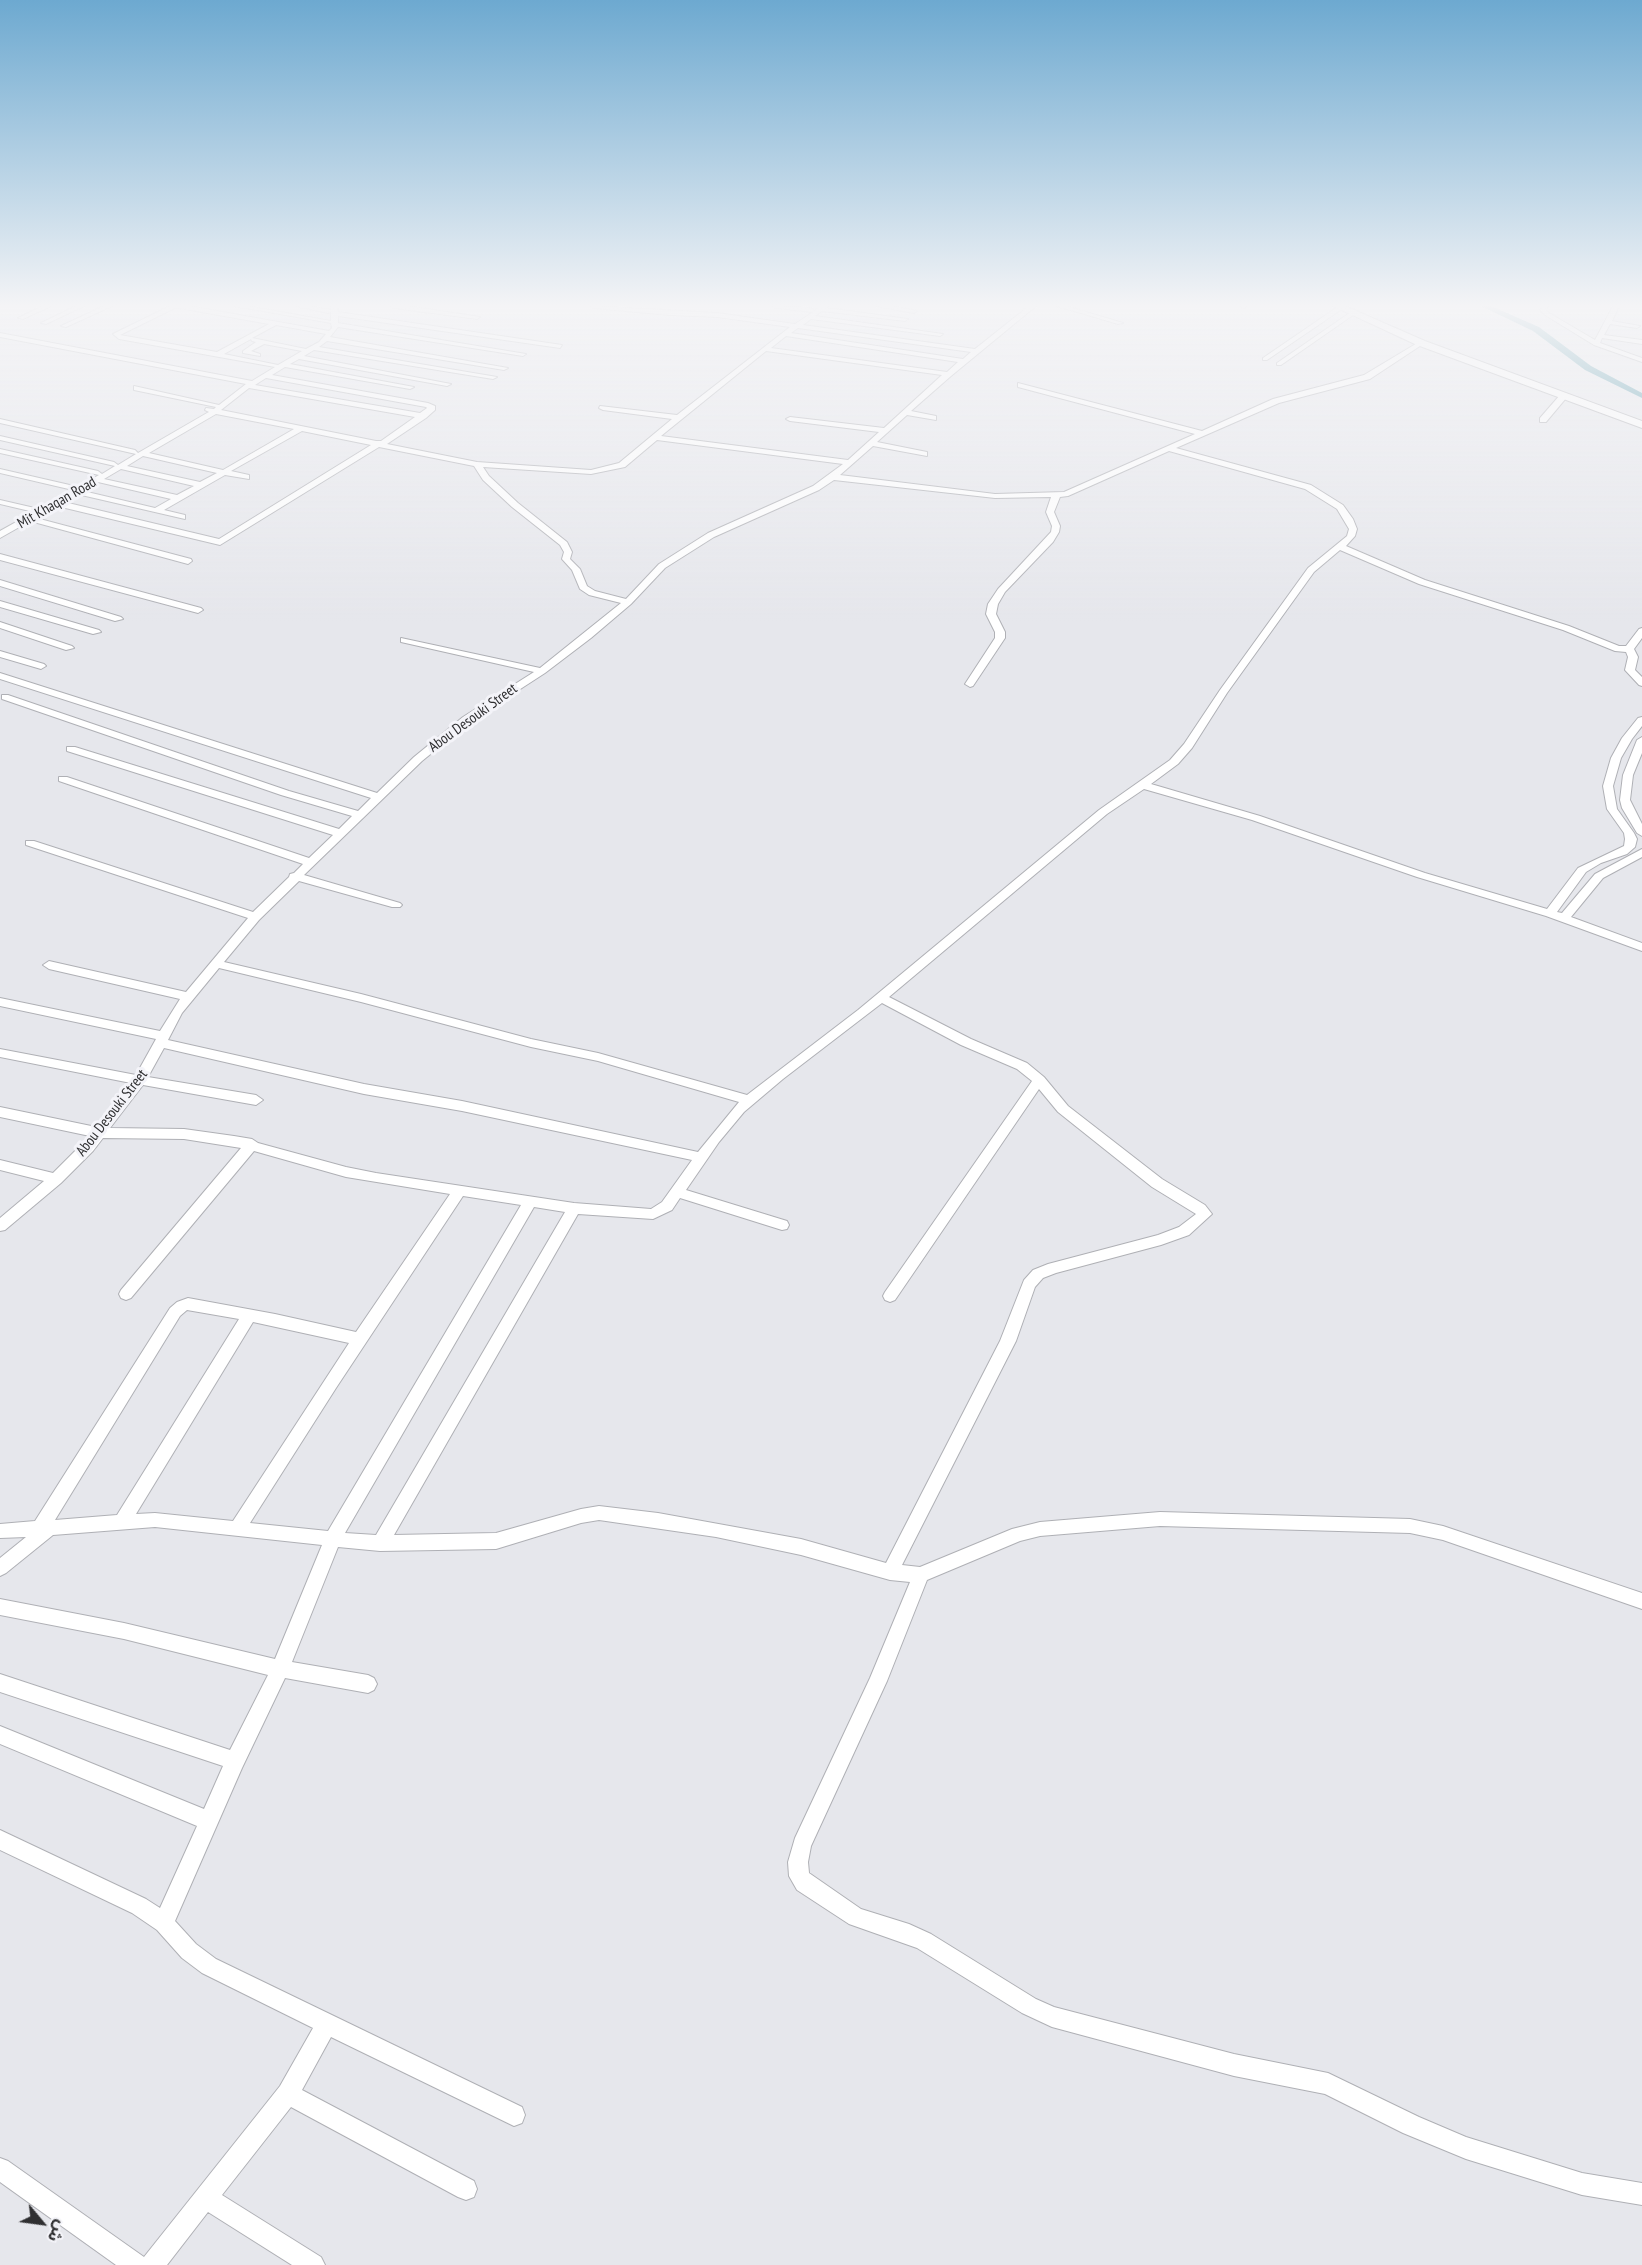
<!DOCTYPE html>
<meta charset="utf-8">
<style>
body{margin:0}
#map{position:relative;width:1642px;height:2265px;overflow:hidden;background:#e6e7ec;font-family:"PT Sans Narrow","Noto Sans Arabic",sans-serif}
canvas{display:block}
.north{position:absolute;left:12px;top:2193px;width:60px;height:60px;-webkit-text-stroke:4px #f4f4f9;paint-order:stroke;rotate:119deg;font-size:16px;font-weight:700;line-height:24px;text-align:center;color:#2f2f31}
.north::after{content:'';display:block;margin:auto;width:21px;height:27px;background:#2f2f31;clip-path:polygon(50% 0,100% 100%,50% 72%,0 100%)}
</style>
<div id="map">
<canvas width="1642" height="2265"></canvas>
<div class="north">ش</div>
</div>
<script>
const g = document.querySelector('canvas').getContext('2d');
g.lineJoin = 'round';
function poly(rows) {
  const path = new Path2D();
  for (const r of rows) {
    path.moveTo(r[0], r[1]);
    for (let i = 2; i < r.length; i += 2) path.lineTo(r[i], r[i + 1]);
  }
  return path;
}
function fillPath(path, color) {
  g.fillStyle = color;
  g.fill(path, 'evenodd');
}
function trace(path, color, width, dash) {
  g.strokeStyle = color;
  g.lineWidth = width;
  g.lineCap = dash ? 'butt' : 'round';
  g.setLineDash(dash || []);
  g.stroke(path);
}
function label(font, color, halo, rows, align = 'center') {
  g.font = font + ' "PT Sans Narrow",sans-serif';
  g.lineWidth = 6;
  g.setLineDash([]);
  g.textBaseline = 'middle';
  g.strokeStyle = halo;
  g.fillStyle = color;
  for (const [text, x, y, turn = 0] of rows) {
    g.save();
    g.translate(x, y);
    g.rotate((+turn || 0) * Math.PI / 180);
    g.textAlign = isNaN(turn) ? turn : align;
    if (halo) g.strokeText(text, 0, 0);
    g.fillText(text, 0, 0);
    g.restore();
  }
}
fillPath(poly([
 [1481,306,1491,306,1539,327,1591,366,1642,393,1642,398,1585,370,1533,331,1481,306]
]), '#5599ab');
const street = poly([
 [43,306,51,306,23,319,18,318,43,306],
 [76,306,84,306,46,324,41,323,76,306],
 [104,306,112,306,66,327,61,326,104,306],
 [170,306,189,306,329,331,332,328,331,323,234,306,247,306,331,321,331,312,328,313,296,306,309,306,331,310,331,306,337,306,338,312,562,345,560,348,338,316,338,323,526,354,523,356,338,327,330,337,508,368,504,370,327,341,319,347,497,377,493,379,314,350,304,356,451,384,447,386,299,359,290,364,414,387,410,389,285,367,272,375,428,403,435,406,435,410,426,418,387,444,477,462,591,470,619,463,672,419,603,410,599,408,600,406,677,415,790,327,717,317,669,315,594,308,591,306,717,313,795,324,813,312,776,308,773,306,811,308,814,311,821,306,828,306,827,308,908,319,905,321,822,311,815,316,943,334,940,336,811,319,803,325,975,349,1029,306,1036,306,951,376,911,411,936,416,936,420,907,415,877,442,927,452,927,456,873,446,840,475,995,494,1064,492,1195,434,1018,387,1018,383,1202,431,1273,399,1364,375,1419,342,1423,342,1423,344,1370,379,1279,403,1176,448,1311,485,1343,505,1353,519,1357,529,1355,536,1346,546,1425,580,1569,626,1619,646,1626,646,1639,629,1642,628,1642,638,1634,649,1638,657,1635,670,1642,677,1642,686,1639,685,1625,670,1628,657,1626,652,1615,651,1563,630,1419,584,1340,550,1314,572,1227,693,1192,748,1178,764,1151,784,1260,816,1425,873,1547,909,1578,868,1624,846,1625,839,1624,833,1607,809,1603,786,1611,758,1622,738,1638,718,1642,717,1642,726,1632,739,1621,758,1613,786,1617,809,1634,833,1637,839,1635,847,1627,854,1601,863,1586,872,1557,912,1562,913,1595,874,1642,849,1642,857,1603,878,1571,917,1642,943,1642,951,1546,916,1417,877,1252,820,1144,789,1107,814,889,997,971,1039,1027,1063,1044,1077,1068,1106,1162,1179,1205,1205,1212,1214,1189,1235,1161,1245,1056,1273,1043,1278,1035,1287,1016,1341,902,1565,920,1567,1012,1529,1040,1522,1160,1512,1410,1519,1443,1526,1642,1593,1642,1609,1443,1540,1410,1533,1160,1526,1040,1536,1020,1541,927,1580,887,1681,811,1846,808,1862,809,1873,861,1909,909,1924,931,1934,1036,1999,1054,2007,1234,2054,1328,2073,1419,2117,1466,2137,1582,2173,1642,2183,1642,2205,1582,2195,1466,2159,1403,2133,1325,2094,1234,2076,1052,2027,1022,2013,917,1948,849,1924,797,1890,789,1876,788,1862,795,1838,870,1678,910,1582,890,1580,801,1555,716,1537,599,1520,581,1523,496,1549,380,1551,338,1547,292,1662,368,1675,374,1678,377,1684,374,1690,368,1693,285,1678,242,1768,175,1921,196,1944,216,1959,522,2107,525,2115,522,2123,514,2126,331,2037,302,2090,474,2181,477,2189,474,2197,466,2200,458,2197,291,2107,222,2195,321,2257,325,2265,292,2265,208,2212,167,2265,116,2265,0,2182,0,2158,8,2161,144,2257,280,2086,313,2028,202,1973,182,1958,157,1930,132,1913,0,1850,0,1830,146,1899,160,1908,197,1826,0,1744,0,1726,204,1809,223,1766,0,1692,0,1674,230,1750,268,1675,124,1639,0,1615,0,1599,124,1623,275,1659,322,1545,155,1527,53,1535,6,1573,0,1576,0,1558,26,1537,0,1538,0,1524,35,1521,170,1308,177,1302,188,1298,275,1314,356,1332,450,1194,346,1177,254,1151,131,1298,126,1300,121,1298,119,1294,121,1290,241,1148,184,1139,103,1138,93,1151,61,1183,5,1230,0,1231,0,1218,44,1181,0,1170,0,1160,53,1173,90,1136,0,1117,0,1107,96,1127,131,1083,0,1057,0,1049,136,1075,156,1039,0,1006,0,998,160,1031,180,999,49,969,43,965,49,961,186,992,248,918,26,845,26,841,34,841,253,912,289,877,290,874,294,873,303,864,59,781,59,777,67,777,309,858,333,835,67,751,67,747,75,747,339,829,352,816,281,795,2,699,2,695,8,695,289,791,358,811,371,798,0,679,0,673,377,793,414,757,463,717,534,672,401,642,401,638,540,668,621,603,589,595,580,589,572,570,562,559,564,552,560,545,512,507,483,480,474,466,379,447,220,545,57,506,36,518,191,559,192,561,188,564,30,521,0,538,0,531,34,512,0,504,0,500,39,509,73,490,0,473,0,469,74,486,74,489,99,475,0,453,0,449,98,471,102,474,115,466,0,440,0,436,114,462,118,465,136,454,0,423,0,419,135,450,138,453,207,413,209,412,205,410,206,408,214,409,216,407,134,390,134,386,219,405,246,384,0,337,0,333,252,381,275,367,119,339,113,334,170,306],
 [177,307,179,308,269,324,217,352,120,335,177,307],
 [276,325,326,334,319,342,306,349,252,338,276,325],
 [798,328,971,352,963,359,791,333,798,328],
 [786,336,958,362,947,372,771,348,786,336],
 [251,339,252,341,256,342,243,351,243,353,260,356,260,354,251,351,264,344,302,351,278,365,224,354,251,339],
 [766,351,942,375,884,428,790,417,786,419,790,421,879,432,848,460,661,436,766,351],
 [266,378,426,407,427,408,420,413,255,385,266,378],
 [249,388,415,417,381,441,376,441,221,410,249,388],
 [216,414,294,429,223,470,149,453,216,414],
 [302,431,371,445,219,539,64,502,77,494,185,519,185,515,164,510,225,475,249,479,249,475,231,471,302,431],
 [657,440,843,464,813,486,708,533,659,564,626,599,595,591,587,586,580,569,570,559,572,552,567,542,518,503,489,476,483,467,591,474,625,467,657,440],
 [1169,451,1305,489,1337,509,1349,529,1347,536,1308,568,1220,690,1184,744,1170,760,1099,810,858,1010,747,1095,598,1053,531,1039,361,994,224,962,259,920,299,881,392,907,400,907,402,905,400,903,304,875,422,761,471,721,545,673,591,638,631,604,665,568,714,537,819,490,834,480,995,498,1051,497,1046,512,1052,526,1051,532,998,589,988,604,986,614,995,632,995,638,965,684,970,687,973,686,1005,638,1005,632,996,614,998,604,1005,592,1053,542,1059,532,1060,526,1054,512,1060,497,1068,496,1169,451],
 [143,456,217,473,200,482,127,466,143,456],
 [121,469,194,486,177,495,104,479,121,469],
 [98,482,171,499,155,508,83,491,98,482],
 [219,968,361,1002,531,1047,598,1061,739,1102,698,1152,462,1101,364,1084,168,1040,182,1013,219,968],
 [882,1003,961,1045,1017,1069,1032,1081,885,1292,883,1296,885,1300,890,1302,895,1300,1039,1089,1058,1112,1152,1187,1196,1214,1179,1227,1158,1235,1048,1264,1033,1270,1024,1280,1000,1341,886,1563,801,1539,658,1513,599,1506,581,1509,496,1533,394,1535,578,1214,653,1219,672,1210,680,1198,782,1230,787,1229,789,1225,787,1221,686,1190,719,1142,744,1112,783,1079,882,1003],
 [164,1048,364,1094,462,1111,692,1160,662,1202,651,1209,574,1203,376,1173,346,1167,258,1143,252,1139,234,1136,184,1129,110,1128,143,1085,256,1105,263,1100,256,1095,148,1077,164,1048],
 [463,1196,521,1205,328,1531,250,1523,336,1388,463,1196],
 [534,1207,565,1212,376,1535,345,1533,534,1207],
 [187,1310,239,1319,117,1515,55,1520,180,1316,187,1310],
 [253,1322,349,1343,233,1521,155,1513,136,1514,253,1322],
 [391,306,407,306,480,317,477,319,394,308,391,306],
 [876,306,891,306,917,311,914,313,876,306],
 [1057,306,1066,306,1123,323,1118,324,1057,306],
 [1240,306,1247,306,1243,308,1240,306],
 [1339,306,1345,307,1267,360,1263,360,1263,358,1339,306],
 [1542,306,1548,306,1546,310,1549,313,1595,340,1613,306,1619,306,1612,321,1640,326,1637,328,1610,324,1604,335,1642,340,1642,344,1602,338,1600,343,1642,358,1642,362,1594,345,1545,315,1540,310,1542,306],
 [1351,312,1356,313,1281,365,1277,365,1277,363,1351,312],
 [1560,395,1567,397,1546,422,1540,422,1540,418,1560,395],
 [0,554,201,608,203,610,198,613,0,560,0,554],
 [0,580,121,617,123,619,115,621,0,586,0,580],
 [0,601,99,630,101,632,93,634,0,607,0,601],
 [0,622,72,646,74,648,66,650,0,628,0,622],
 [0,651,44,664,46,666,41,669,0,657,0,651],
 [1642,737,1642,753,1633,775,1630,800,1642,824,1642,836,1637,833,1622,808,1620,800,1623,775,1637,740,1642,737]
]);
const secondary = poly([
 [1333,306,1345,306,1425,341,1642,421,1642,428,1417,345,1333,306]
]);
trace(street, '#afb0b5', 2);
trace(secondary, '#afb0b5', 2);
fillPath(street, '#fff');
fillPath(secondary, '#fff');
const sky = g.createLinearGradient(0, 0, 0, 623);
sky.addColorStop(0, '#6da9d0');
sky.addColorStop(0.49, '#f4f4f6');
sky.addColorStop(1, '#f4f4f600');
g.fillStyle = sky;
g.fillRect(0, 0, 1642, 623);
label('15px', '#2f2f31', '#f4f4f9', [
 ["Mit Khaqan Road",57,503,-30],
 ["Abou Desouki Street",473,718,-36],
 ["Abou Desouki Street",112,1113,-52]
]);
</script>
